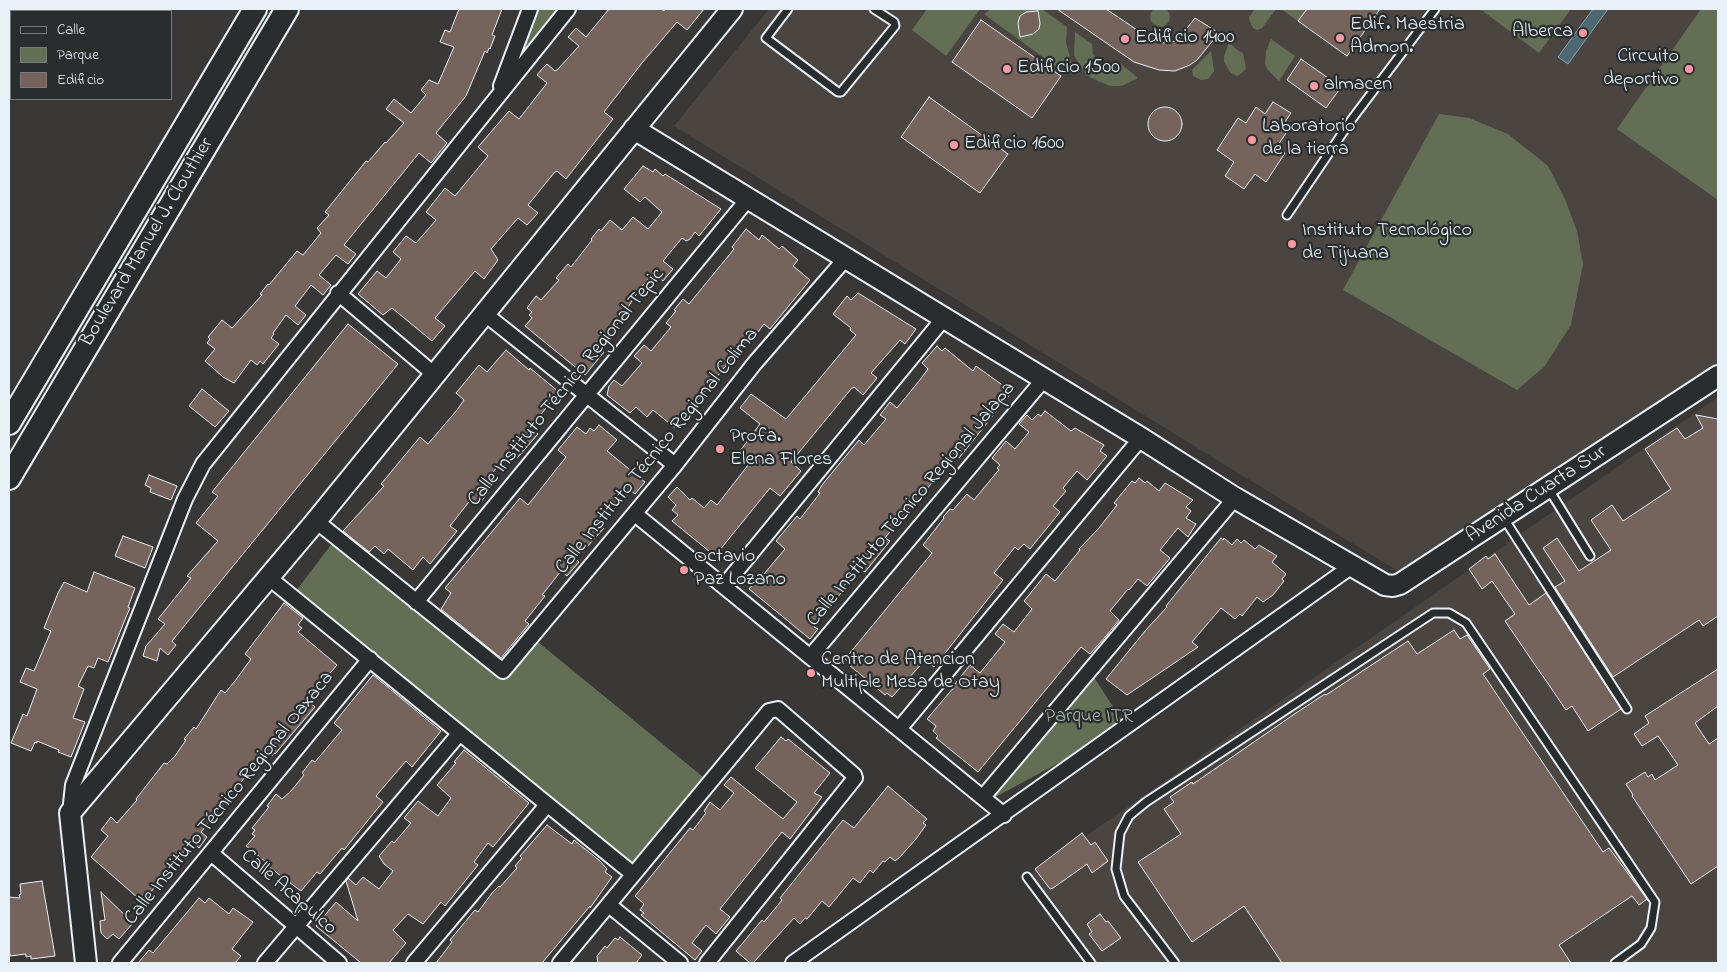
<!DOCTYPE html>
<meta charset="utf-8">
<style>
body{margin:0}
#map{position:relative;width:1727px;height:972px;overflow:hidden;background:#393837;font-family:"Indie Flower",sans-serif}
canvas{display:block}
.frame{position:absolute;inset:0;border:10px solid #e8f1f8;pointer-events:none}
.legend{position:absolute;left:10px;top:10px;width:162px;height:90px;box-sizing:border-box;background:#2a2d2e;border:1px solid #767b7f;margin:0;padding:6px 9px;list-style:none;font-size:15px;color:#e8f1f8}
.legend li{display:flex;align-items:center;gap:10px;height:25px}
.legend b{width:25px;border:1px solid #767b7f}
</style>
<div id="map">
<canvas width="1727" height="972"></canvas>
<div class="frame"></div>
<ul class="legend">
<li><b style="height:6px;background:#2a2d2e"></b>Calle</li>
<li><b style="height:14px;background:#636e55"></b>Parque</li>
<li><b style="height:14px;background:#75635c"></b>Edificio</li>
</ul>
</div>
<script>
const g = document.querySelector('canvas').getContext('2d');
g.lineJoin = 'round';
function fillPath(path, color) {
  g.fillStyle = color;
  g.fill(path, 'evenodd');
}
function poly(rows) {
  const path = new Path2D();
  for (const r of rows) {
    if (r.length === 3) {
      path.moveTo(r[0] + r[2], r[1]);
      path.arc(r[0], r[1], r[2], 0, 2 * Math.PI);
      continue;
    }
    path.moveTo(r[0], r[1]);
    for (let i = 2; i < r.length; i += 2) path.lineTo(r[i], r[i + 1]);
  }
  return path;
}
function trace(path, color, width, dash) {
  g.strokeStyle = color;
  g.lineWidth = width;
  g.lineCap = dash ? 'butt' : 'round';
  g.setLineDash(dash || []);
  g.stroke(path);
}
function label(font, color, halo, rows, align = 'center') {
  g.font = font + ' "Indie Flower",sans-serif';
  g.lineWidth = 4.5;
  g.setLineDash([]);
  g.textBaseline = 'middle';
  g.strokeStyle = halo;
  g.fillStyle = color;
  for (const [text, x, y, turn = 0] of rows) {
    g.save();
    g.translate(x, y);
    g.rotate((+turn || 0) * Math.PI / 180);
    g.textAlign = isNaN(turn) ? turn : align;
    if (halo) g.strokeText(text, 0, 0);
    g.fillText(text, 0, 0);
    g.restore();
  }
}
fillPath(poly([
 [769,9,1718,9,1718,362,1401,573,674,126],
 [1718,397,1718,963,1085,963,1024,879]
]), '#4b4542');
fillPath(poly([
 [1160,17,10],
 [9,9,130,9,128,11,11,11,11,36,9,33],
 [539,9,563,9,514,71],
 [927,9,980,9,946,56,912,30],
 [991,9,1042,9,1067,27,1066,42,1072,65,1069,69,1063,72,984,14],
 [1255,9,1276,9,1262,28,1257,30,1253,28,1250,22,1249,17],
 [1281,9,1307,9,1298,21],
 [1480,9,1571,9,1539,53],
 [1701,9,1718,9,1718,200,1617,129],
 [1075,32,1092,44,1093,54,1100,65,1111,68,1121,64,1138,78,1122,86,1110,86,1098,81,1086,75,1074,55],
 [1271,39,1295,56,1279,81,1267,69,1265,63,1266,51],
 [1229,42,1236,49,1243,53,1246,69,1239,75,1237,76,1231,73,1224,62,1224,56],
 [1211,51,1214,71,1208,79,1201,80,1193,76,1192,70],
 [1439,114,1469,118,1508,134,1548,166,1565,199,1577,231,1583,264,1571,325,1544,367,1517,390,1343,290],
 [336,538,502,675,533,638,708,781,632,872,293,595],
 [1092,674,1126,727,988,801]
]), '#636e55');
const water = poly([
 [1593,9,1608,9,1568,64,1558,57,1593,9]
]);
fillPath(water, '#4f6974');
trace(water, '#8c9fa9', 1);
const building = poly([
 [459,9,502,9,492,35,495,36,490,49,489,48,487,53,485,51,466,96,436,133,447,143,431,163,419,153,344,245,356,254,348,264,336,255,319,275,331,285,323,295,311,285,295,306,306,315,298,325,286,315,273,333,274,334,271,338,279,344,263,364,260,361,257,365,251,360,234,383,223,377,205,361,215,349,207,343,210,339,208,337,222,320,232,328,262,295,260,294,268,284,269,285,297,251,303,255,321,233,317,228,329,215,325,212,366,161,368,162,385,142,386,143,404,123,386,109,394,99,411,113,426,95,421,90,429,80,438,84,454,47,440,42,445,30,450,32,459,9],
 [609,9,661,9,664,11,666,9,704,9,687,30,677,22,642,63,604,112,613,119,566,179,557,171,554,173,528,205,538,213,527,225,518,218,491,249,498,260,484,279,475,271,435,318,445,326,432,341,392,308,383,315,358,294,377,271,386,278,401,259,393,252,406,236,416,243,436,220,426,212,445,188,455,196,488,156,478,147,509,111,519,119,547,83,537,75,542,69,547,64,555,71,558,69,579,46,568,37,576,28,586,37,609,9],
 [1057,9,1106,9,1152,40,1161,43,1177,41,1195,18,1219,33,1197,60,1190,65,1175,71,1159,70,1134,62,1057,9],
 [1307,9,1380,9,1347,56,1298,21,1307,9],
 [1038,11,1040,23,1039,29,1033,34,1020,37,1018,23,1020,16,1026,12,1038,11],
 [981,20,1061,76,1032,118,952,62,981,20],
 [1301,59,1331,80,1329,82,1339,90,1326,108,1287,80,1301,59],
 [929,97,1008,154,980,193,901,137,929,97],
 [1273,102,1291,113,1280,129,1286,133,1276,148,1285,153,1266,182,1255,174,1244,189,1225,176,1234,162,1217,150,1238,118,1246,123,1256,107,1265,114,1273,102],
 [1165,124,17],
 [643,166,653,172,655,169,663,176,665,174,721,209,699,236,695,232,690,239,686,241,682,238,663,261,673,269,663,281,653,273,637,293,616,326,614,324,596,344,604,352,585,375,525,326,532,318,529,315,532,312,527,308,536,296,541,300,559,280,556,278,568,264,571,267,592,240,591,239,599,229,601,231,610,220,622,230,633,217,648,229,662,212,645,197,640,202,624,189,643,166],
 [746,229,759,240,762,235,779,249,782,246,798,260,793,266,810,280,770,329,764,324,755,336,752,334,675,428,653,410,647,417,636,407,630,413,607,395,609,386,614,380,622,386,642,363,634,356,644,345,651,351,671,327,666,323,676,311,674,310,683,299,689,304,734,249,732,247,746,229],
 [858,293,916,329,905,344,900,340,871,373,877,378,863,395,854,387,851,389,791,462,801,471,780,496,770,488,715,556,672,521,678,515,672,510,676,505,668,497,677,487,690,500,692,498,704,508,711,500,717,505,752,460,740,451,760,424,740,408,751,394,786,419,856,335,850,330,851,328,833,314,847,296,851,300,858,293],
 [348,324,398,364,172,641,176,645,168,655,160,648,157,661,143,656,146,646,165,624,158,619,191,578,187,576,218,541,196,523,218,496,212,492,348,324],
 [937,346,942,351,945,348,973,371,976,366,1012,392,959,458,952,452,931,478,934,480,918,500,916,499,885,538,890,541,865,572,859,568,843,587,845,588,814,627,818,629,810,639,749,589,762,573,764,574,785,549,776,541,797,516,800,519,820,493,818,492,822,485,859,440,864,445,886,419,880,415,890,402,897,408,919,381,928,369,922,363,937,346],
 [506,350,529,370,530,368,559,392,530,428,538,434,518,457,515,460,508,454,490,476,481,486,489,492,479,504,472,498,450,526,457,531,430,564,423,557,413,570,388,549,384,554,375,546,369,552,343,531,384,486,381,484,420,437,428,444,457,410,464,400,456,393,479,365,487,372,506,350],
 [202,389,229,411,215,427,189,406,202,389],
 [1045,411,1071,431,1075,428,1104,445,1100,451,1107,456,1087,480,1077,471,1063,488,1066,491,1053,506,1060,512,1030,549,1024,544,1018,550,1015,547,994,573,1003,580,934,667,925,660,892,697,887,693,885,695,849,665,851,663,845,659,932,553,923,545,944,518,943,517,950,509,953,510,967,494,974,500,997,472,999,470,997,468,1000,465,992,458,1006,441,1015,449,1029,432,1019,424,1027,415,1032,420,1038,414,1041,416,1045,411],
 [1696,415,1718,419,1718,616,1703,626,1699,620,1613,677,1555,587,1565,581,1543,548,1557,538,1579,571,1611,550,1591,520,1612,505,1623,521,1671,489,1645,449,1677,428,1685,439,1703,428,1696,415],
 [599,425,617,440,607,451,645,482,635,494,631,491,600,524,604,528,576,559,579,562,567,576,561,571,542,595,545,596,525,621,529,624,501,658,441,609,451,593,445,588,520,498,528,505,566,457,558,450,577,427,586,434,590,428,594,431,599,425],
 [149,475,177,486,171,500,150,492,151,488,145,485,149,475],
 [1139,478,1145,483,1147,481,1159,491,1165,483,1193,500,1186,507,1191,511,1186,518,1196,524,1188,537,1178,528,1160,550,1170,558,1161,569,1147,586,1138,579,1129,590,1128,589,1110,611,1119,620,1107,635,1090,654,1081,647,978,772,936,738,938,736,933,731,936,726,927,719,955,686,954,685,970,665,980,673,1005,642,995,634,1003,624,1014,632,1032,609,1024,601,1046,574,1055,581,1080,550,1079,549,1099,528,1117,505,1114,503,1132,481,1135,483,1139,478],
 [123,536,153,547,145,568,115,556,123,536],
 [1221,538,1223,540,1224,538,1232,545,1237,539,1241,543,1244,540,1255,549,1259,545,1277,556,1272,562,1286,574,1282,579,1284,581,1273,595,1263,602,1257,597,1242,616,1240,614,1235,619,1221,608,1192,642,1198,647,1127,695,1106,679,1145,631,1167,607,1166,606,1221,538],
 [1495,554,1529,605,1546,593,1621,709,1588,731,1572,706,1566,710,1505,621,1515,614,1492,581,1482,589,1469,569,1486,556,1488,559,1495,554],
 [94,572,135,588,128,607,130,608,126,617,108,662,98,658,94,668,88,666,78,686,84,689,73,718,85,722,71,757,58,752,59,750,37,741,37,743,35,742,31,751,11,743,23,714,27,716,37,689,20,682,26,668,34,671,51,631,44,628,58,593,64,582,87,592,94,572],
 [284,603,303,618,298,625,302,628,298,632,337,665,307,700,315,707,275,754,274,753,272,756,266,751,201,832,207,837,199,848,192,842,150,893,153,896,146,905,91,857,108,836,101,830,111,817,117,823,137,800,136,799,164,763,167,764,175,756,186,740,184,739,194,727,196,729,221,690,225,693,235,681,251,659,245,654,284,603],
 [1454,630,1460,639,1467,635,1490,669,1483,674,1603,852,1609,848,1647,899,1639,905,1632,896,1559,945,1571,963,1282,963,1244,906,1192,942,1138,862,1181,834,1164,809,1174,802,1170,797,1192,782,1193,784,1296,713,1325,694,1326,695,1408,641,1417,654,1454,630],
 [1718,669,1718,706,1695,723,1709,744,1718,738,1718,866,1691,884,1632,796,1633,795,1626,784,1645,772,1648,777,1652,774,1655,780,1678,765,1658,736,1642,746,1634,734,1649,723,1645,716,1718,669],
 [373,675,441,731,412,767,406,761,376,796,383,802,373,814,344,850,342,848,320,874,317,872,301,891,265,864,266,862,246,846,255,836,252,834,255,830,252,828,269,807,267,806,276,794,282,799,291,791,304,775,302,773,312,760,315,762,342,730,334,723,373,675],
 [781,737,786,741,788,739,830,773,814,793,822,797,790,839,782,832,720,909,730,917,716,934,706,925,692,943,702,951,695,960,641,915,644,913,640,910,644,904,635,896,690,828,693,830,706,813,704,811,710,802,720,810,734,793,724,785,731,777,783,819,797,802,755,768,781,737],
 [464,750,529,803,493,847,488,843,474,862,478,865,445,906,441,902,423,924,408,914,393,930,406,943,389,963,361,963,316,926,336,902,358,921,346,881,348,878,356,885,363,877,379,889,393,871,384,864,379,856,392,841,394,843,411,823,404,818,418,801,438,816,451,798,437,785,456,763,454,762,464,750],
 [888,786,927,819,923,823,926,825,916,839,900,857,895,861,890,857,885,862,883,861,873,873,870,870,860,883,853,878,829,907,822,901,807,919,805,918,800,924,794,918,753,963,750,963,736,951,762,920,764,922,782,900,780,898,843,820,854,828,888,786],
 [547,825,572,844,574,840,600,861,607,869,605,872,612,877,590,908,590,906,542,963,436,963,452,942,450,940,475,910,478,912,492,893,499,886,500,887,517,868,515,866,522,858,520,856,547,825],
 [1082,833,1091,845,1095,842,1108,861,1092,873,1087,864,1053,888,1050,889,1035,869,1082,833],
 [42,881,55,956,31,959,31,956,26,957,26,954,10,956,9,947,9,897,20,898,19,895,21,894,20,884,42,881],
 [101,892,133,923,119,939,113,934,107,939,101,933,100,921,105,920,101,892],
 [199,898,205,903,209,898,229,914,233,908,253,922,232,949,241,956,235,963,138,963,149,950,153,953,199,898],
 [1100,914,1106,922,1108,921,1121,938,1102,951,1089,934,1092,932,1087,924,1100,914],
 [620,937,642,955,636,963,598,963,597,956,605,946,607,948,615,938,618,940,620,937]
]);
fillPath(building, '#75635c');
trace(building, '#e8f1f8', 1);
const lane = poly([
 [788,9,766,38,838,92,841,92,895,26,894,22,874,9],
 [1287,215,1352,119,1435,9],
 [1548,488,1590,556],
 [1503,517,1627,709],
 [1027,877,1091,963],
 [1175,963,1124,896,1116,869,1120,833,1129,816,1146,802,1433,613,1449,613,1466,623,1655,902,1651,928,1641,944,1615,963]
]);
const street = poly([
 [501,86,530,9],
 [338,293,435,375],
 [485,314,675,465],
 [635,514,1004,815],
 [316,521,503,671,675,465,754,364,846,258],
 [268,577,633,874],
 [724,586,944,318],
 [416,602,748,199],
 [810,657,1044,379],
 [899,729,1141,438],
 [983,797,1235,498],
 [70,813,73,785,185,499,203,464,568,9],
 [211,853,339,963],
 [609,905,680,963],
 [120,963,370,659],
 [265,963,459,734],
 [414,963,547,805],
 [560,963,769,711,778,709,854,775,855,778,707,963],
 [793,963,1352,566]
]);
const secondary = poly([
 [634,129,1141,438,1235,498,1385,585,1393,586,1400,584,1718,376],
 [86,963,70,813,316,521,732,9]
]);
const primary = poly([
 [9,423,255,9],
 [9,478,287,9]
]);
trace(lane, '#e8f1f8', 11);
trace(street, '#e8f1f8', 18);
trace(secondary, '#e8f1f8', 24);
trace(primary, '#e8f1f8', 26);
trace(lane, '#2a2d2e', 7);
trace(street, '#2a2d2e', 14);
trace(secondary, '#2a2d2e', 20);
trace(primary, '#2a2d2e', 22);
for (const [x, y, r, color] of [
 [1583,33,5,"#ff9aa2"],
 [1340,38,5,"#ff9aa2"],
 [1125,39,5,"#ff9aa2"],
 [1007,69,5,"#ff9aa2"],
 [1689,69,5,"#ff9aa2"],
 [1314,86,5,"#ff9aa2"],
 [1252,140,5,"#ff9aa2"],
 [954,145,5,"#ff9aa2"],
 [1292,244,5,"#ff9aa2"],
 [720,449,5,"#ff9aa2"],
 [684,570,5,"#ff9aa2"],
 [811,673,5,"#ff9aa2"]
]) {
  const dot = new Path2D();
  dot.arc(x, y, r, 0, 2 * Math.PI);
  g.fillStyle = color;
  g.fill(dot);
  trace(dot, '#2a2d2e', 2);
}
label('20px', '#e8f1f8', '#2a2d2e', [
 ["Edif. Maestria",1350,26],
 ["Admon.",1350,49],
 ["Alberca",1573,33,"right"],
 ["Edificio 1400",1135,39],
 ["Circuito",1679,58,"right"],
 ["deportivo",1679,81,"right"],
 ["Edificio 1500",1017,69],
 ["almacen",1324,86],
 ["Laboratorio",1262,128],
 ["de la tierra",1262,151],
 ["Edificio 1600",964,145],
 ["Instituto Tecnológico",1302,232],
 ["de Tijuana",1302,255],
 ["Profa.",730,438],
 ["Elena Flores",730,461],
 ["Octavio",694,558],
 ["Paz Lozano",694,581],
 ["Centro de Atencion",821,661],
 ["Multiple Mesa de Otay",821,684]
], 'left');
label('20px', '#e8f1f8', '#2a2d2e', [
 ["Boulevard Manuel J. Clouthier",148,243,-59],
 ["Calle Instituto Técnico Regional Tepic",567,388,-51],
 ["Calle Instituto Técnico Regional Colima",658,452,-51],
 ["Avenida Cuarta Sur",1537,495,-33],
 ["Calle Instituto Técnico Regional Jalapa",912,505,-50],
 ["Calle Instituto Técnico Regional Oaxaca",230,799,-51],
 ["Calle Acapulco",288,893,41]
]);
label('20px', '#acb6af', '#2a2d2e', [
 ["Parque ITR",1089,718]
]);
</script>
